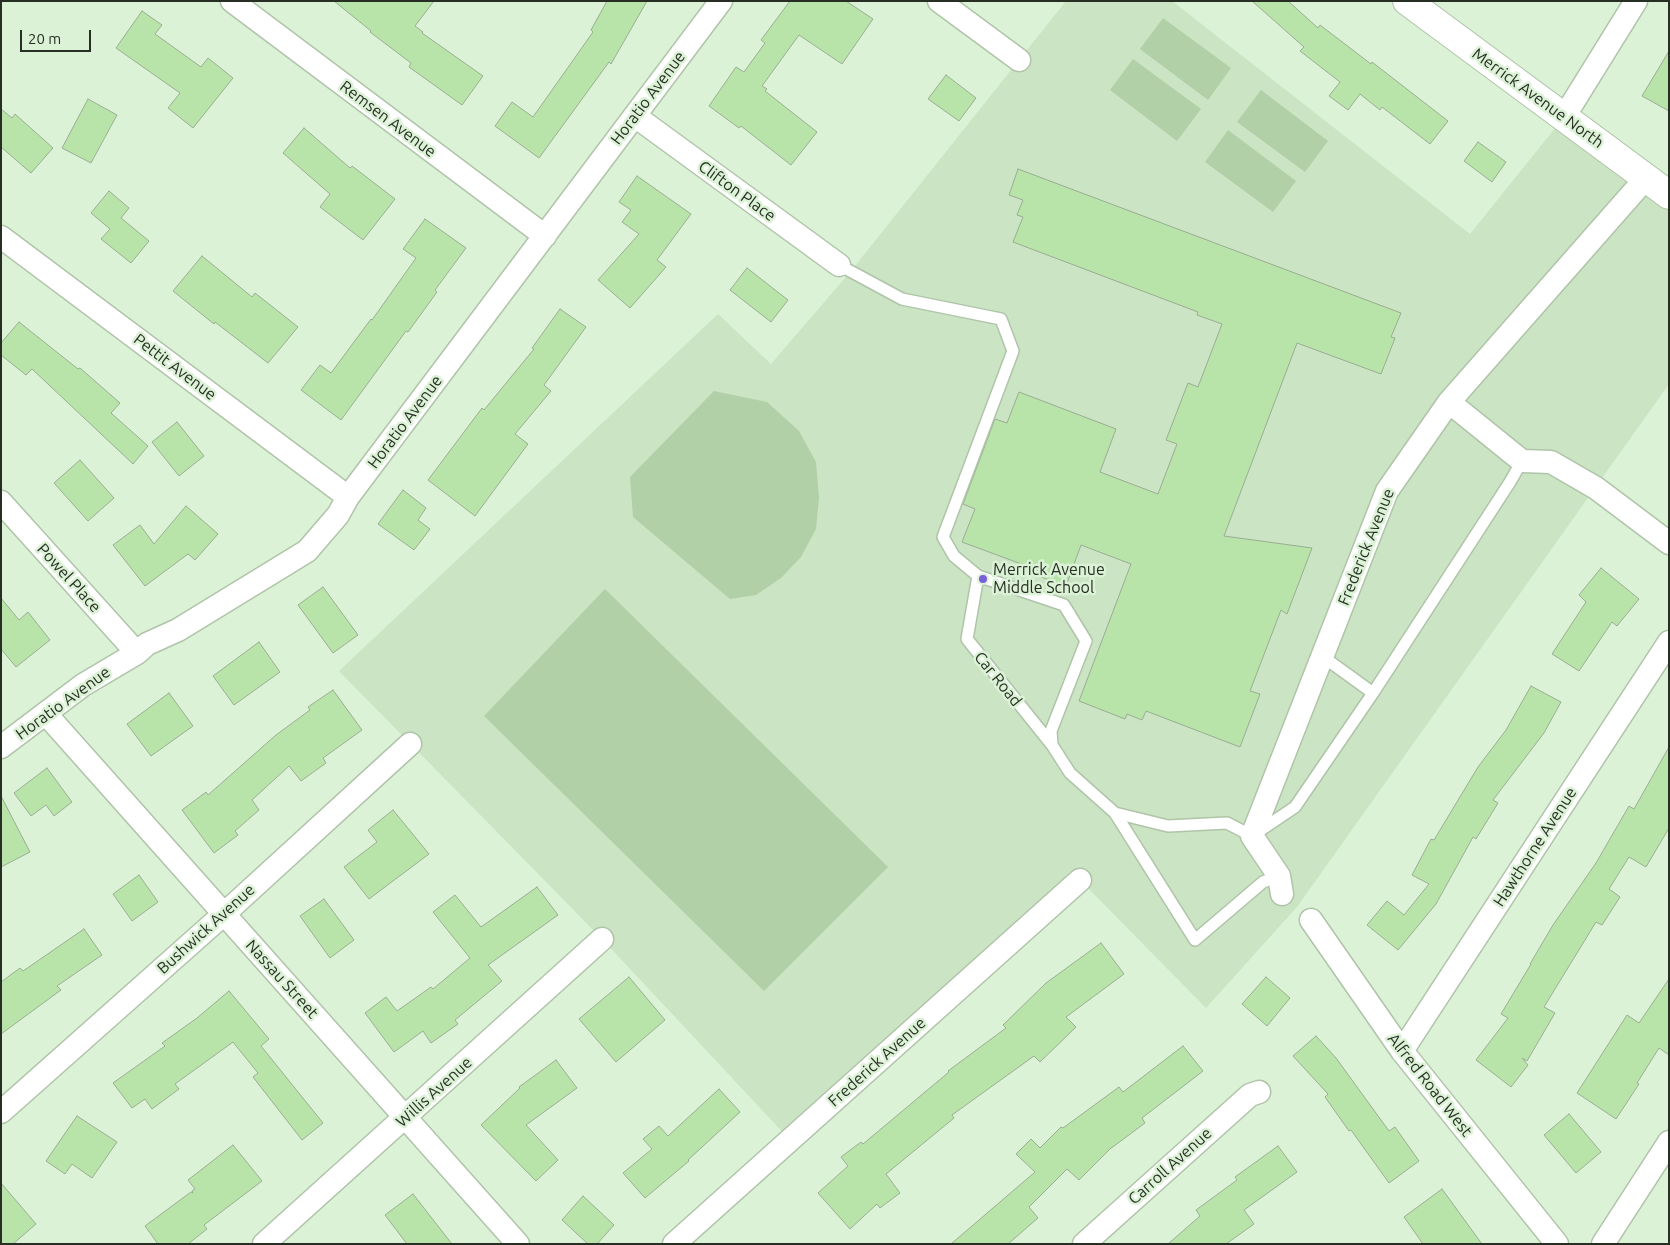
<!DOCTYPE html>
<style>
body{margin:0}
#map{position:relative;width:1670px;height:1245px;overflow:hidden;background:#dcf2d6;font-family:Ubuntu,sans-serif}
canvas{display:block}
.frame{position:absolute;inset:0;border:2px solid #272e24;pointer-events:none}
.scale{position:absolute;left:20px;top:30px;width:71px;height:22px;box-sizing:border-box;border:2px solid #272e24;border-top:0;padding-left:6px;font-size:15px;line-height:18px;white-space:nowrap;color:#272e24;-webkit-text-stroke:4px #dcf2d6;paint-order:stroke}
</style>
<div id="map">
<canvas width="1670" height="1245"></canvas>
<div class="frame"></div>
<div class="scale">20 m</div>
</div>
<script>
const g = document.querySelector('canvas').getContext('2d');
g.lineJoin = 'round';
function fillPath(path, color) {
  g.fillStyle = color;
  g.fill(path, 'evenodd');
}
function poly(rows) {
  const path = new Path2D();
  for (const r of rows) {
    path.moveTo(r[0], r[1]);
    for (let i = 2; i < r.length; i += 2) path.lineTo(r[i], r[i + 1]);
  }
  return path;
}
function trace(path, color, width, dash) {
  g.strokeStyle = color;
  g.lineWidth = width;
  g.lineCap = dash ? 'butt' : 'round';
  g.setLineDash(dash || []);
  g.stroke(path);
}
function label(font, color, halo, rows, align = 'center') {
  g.font = font + ' Ubuntu,sans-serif';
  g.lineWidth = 5;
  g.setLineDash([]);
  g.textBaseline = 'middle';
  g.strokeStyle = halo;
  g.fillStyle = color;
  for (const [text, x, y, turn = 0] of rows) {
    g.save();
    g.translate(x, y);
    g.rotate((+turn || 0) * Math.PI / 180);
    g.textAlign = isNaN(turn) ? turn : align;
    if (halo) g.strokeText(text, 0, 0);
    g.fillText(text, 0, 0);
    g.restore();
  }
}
fillPath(poly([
 [1066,1,1172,1,1470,234,1564,117,1669,195,1669,384,1297,907,1206,1008,1080,880,790,1140,602,939,339,671,718,314,771,364,851,271]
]), '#cbe4c3');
fillPath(poly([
 [1163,18,1231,68,1208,100,1140,49],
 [1133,59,1201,109,1177,141,1110,90],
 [1261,90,1328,141,1305,172,1237,122],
 [1228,130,1296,181,1273,212,1205,162],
 [714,391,767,402,799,431,816,462,819,498,816,529,801,557,781,578,756,595,730,599,633,517,630,477],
 [605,589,888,867,764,991,484,716]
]), '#b1d0a8');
const building = poly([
 [334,1,434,1,415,26,423,32,422,33,483,76,462,105,409,67,411,63,370,32,371,31,334,1],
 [607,1,647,1,611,64,609,62,539,158,495,126,512,102,533,117,593,32,591,30,607,1],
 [790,1,846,1,873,19,842,64,799,35,762,86,767,89,765,91,817,132,791,165,741,126,739,128,709,106,736,67,744,72,765,43,761,40,790,1],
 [1252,1,1288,1,1318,28,1320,25,1371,64,1372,62,1448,121,1430,144,1382,107,1380,110,1360,94,1348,110,1329,96,1340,82,1300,51,1304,47,1252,1],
 [142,11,162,25,155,34,201,67,208,58,233,78,193,128,168,108,180,93,116,48,142,11],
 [1669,51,1669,111,1642,96,1669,51],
 [946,75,976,98,959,121,928,99,946,75],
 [88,99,117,115,91,163,62,148,88,99],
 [1,109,12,118,15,114,53,148,31,173,1,147,1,109],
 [304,128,350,168,352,166,395,199,363,240,320,207,330,194,283,153,304,128],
 [1478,142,1506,162,1492,182,1464,161,1478,142],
 [1018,169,1401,313,1391,337,1395,338,1381,374,1297,343,1224,536,1312,548,1287,614,1281,610,1250,691,1260,694,1240,747,1146,711,1142,720,1127,714,1125,719,1079,701,1131,564,1081,545,1066,586,1041,577,1043,572,962,542,975,509,963,504,995,419,1007,423,1019,392,1116,429,1100,472,1158,494,1177,444,1166,440,1188,383,1198,387,1222,324,1197,315,1198,312,1013,242,1023,217,1017,215,1023,200,1009,195,1018,169],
 [637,176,691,214,657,260,666,267,630,308,598,280,639,234,622,222,631,210,619,202,637,176],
 [109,191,129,208,121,218,149,241,131,263,101,239,110,229,91,213,109,191],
 [425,219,466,248,435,290,437,292,408,332,406,331,341,420,301,390,320,365,331,373,371,319,372,320,416,258,403,249,425,219],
 [202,256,252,297,255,293,298,327,268,363,215,322,214,324,173,291,202,256],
 [747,268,788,300,771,322,730,290,747,268],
 [560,309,586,327,544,385,551,391,515,434,528,444,475,516,428,480,482,408,484,410,534,349,532,348,560,309],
 [19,322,78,369,80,368,120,403,111,413,148,446,133,464,32,369,26,375,1,355,1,343,19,322],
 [177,422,204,456,179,476,152,442,177,422],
 [80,460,114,498,88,521,54,483,80,460],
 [403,490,426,508,418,520,430,529,414,550,378,524,403,490],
 [186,506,218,534,195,560,188,554,145,586,113,545,140,525,154,544,186,506],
 [1601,568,1639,599,1617,626,1612,622,1579,671,1552,654,1586,602,1579,595,1601,568],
 [323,587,358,635,333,653,298,605,323,587],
 [1,598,19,620,28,612,50,640,16,667,1,649,1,598],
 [259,642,280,672,234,705,213,676,259,642],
 [1531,686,1561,702,1544,733,1493,800,1498,803,1476,839,1473,837,1436,904,1398,950,1367,925,1387,901,1404,915,1429,884,1412,875,1431,839,1434,840,1478,767,1506,730,1531,686],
 [333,690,362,730,323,758,326,763,301,781,289,766,252,800,259,810,235,831,238,835,214,853,182,810,206,792,208,795,276,735,310,710,308,707,333,690],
 [169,693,193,726,151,756,127,724,169,693],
 [1669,747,1669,828,1646,867,1629,857,1609,889,1620,897,1602,925,1596,922,1544,1007,1555,1013,1527,1061,1522,1058,1528,1065,1511,1087,1476,1060,1508,1018,1501,1014,1531,964,1530,964,1553,925,1596,863,1629,806,1634,809,1669,747],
 [47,768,72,802,54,816,46,805,31,816,14,793,47,768],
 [1,796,30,852,1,867,1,796],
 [393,810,429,854,369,899,344,867,377,842,368,830,393,810],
 [139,875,158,902,132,921,113,894,139,875],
 [537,887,558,915,488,965,502,981,455,1020,458,1024,431,1043,423,1031,394,1052,365,1013,386,997,397,1011,431,987,433,989,470,958,433,912,455,895,481,927,537,887],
 [324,899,354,940,330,958,300,916,324,899],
 [84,929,102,955,57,986,61,990,1,1034,1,982,20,968,23,971,84,929],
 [1101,943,1124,974,1066,1017,1076,1027,1040,1062,1034,1056,952,1115,954,1118,886,1174,900,1193,880,1208,877,1204,850,1229,818,1193,848,1166,841,1157,861,1142,863,1144,949,1072,948,1071,1006,1028,1003,1025,1046,983,1101,943],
 [629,977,665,1020,616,1062,579,1019,629,977],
 [1266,977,1290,998,1267,1026,1242,1004,1266,977],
 [1669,979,1669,1055,1659,1048,1637,1083,1639,1084,1616,1119,1577,1093,1627,1015,1639,1023,1669,979],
 [229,991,269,1039,261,1046,323,1123,302,1140,253,1077,258,1073,233,1042,175,1084,179,1089,152,1109,145,1099,132,1108,113,1083,165,1046,162,1043,197,1018,229,991],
 [1316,1036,1336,1058,1389,1131,1395,1127,1419,1161,1389,1183,1351,1130,1349,1131,1325,1097,1328,1094,1293,1056,1316,1036],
 [1183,1046,1203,1071,1142,1118,1145,1123,1110,1149,1079,1180,1067,1169,1029,1207,1038,1218,1008,1244,951,1244,1035,1172,1016,1154,1031,1139,1040,1148,1061,1127,1063,1128,1119,1087,1123,1092,1183,1046],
 [556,1060,577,1088,526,1125,558,1160,536,1181,481,1125,520,1088,519,1087,556,1060],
 [719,1089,740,1112,688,1160,689,1161,645,1198,623,1173,652,1149,643,1139,659,1126,668,1136,719,1089],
 [1569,1114,1601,1152,1576,1173,1544,1135,1569,1114],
 [77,1116,117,1142,92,1178,72,1164,65,1174,46,1161,77,1116],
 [233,1145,262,1181,204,1225,207,1229,188,1244,158,1244,145,1226,191,1192,193,1193,192,1191,195,1189,188,1180,233,1145],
 [1278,1146,1297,1172,1244,1210,1254,1224,1226,1244,1168,1244,1200,1216,1196,1210,1237,1180,1235,1177,1278,1146],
 [1,1183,36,1224,13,1244,1,1244,1,1183],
 [1442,1189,1482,1244,1423,1244,1404,1217,1442,1189],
 [413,1194,452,1244,407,1244,385,1215,413,1194],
 [583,1196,614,1225,597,1244,588,1244,562,1220,583,1196]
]);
fillPath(building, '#b8e4aa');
trace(building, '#9aad93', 1);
const lane = poly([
 [839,265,902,299,1001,319,1013,351,943,537,954,556,978,576,1064,605,1086,641,1051,731,1052,745,1070,773,1115,813,1168,826,1227,823,1252,836,1295,807,1373,693,1510,482,1522,461],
 [978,576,967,639,1052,745],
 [1322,656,1373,693],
 [1115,813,1195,940,1263,882,1279,876]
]);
const street = poly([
 [232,1,545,236],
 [939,1,1019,60],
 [635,116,839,265],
 [1564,117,1636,1],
 [1,237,348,497],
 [1449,402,1522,461,1551,462,1596,488,1669,543],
 [1,502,137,653],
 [46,714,518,1244],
 [1,747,83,685,137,653,147,644,178,630,307,551,338,515,348,497,721,1],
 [1282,894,1279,876,1252,836,1387,491,1449,402,1646,178],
 [1311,920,1402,1051,1557,1244],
 [1402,1051,1669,642],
 [1,1112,224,914,410,744],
 [264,1244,602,939],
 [674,1244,1080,880],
 [1084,1244,1250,1095,1259,1092],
 [1603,1244,1669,1142]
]);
const secondary = poly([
 [1407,1,1669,195]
]);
trace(lane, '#afc4a9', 14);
trace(street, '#afc4a9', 25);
trace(secondary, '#afc4a9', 30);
trace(lane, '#fff', 11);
trace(street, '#fff', 22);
trace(secondary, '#fff', 28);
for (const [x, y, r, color] of [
 [983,579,5,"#7760da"]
]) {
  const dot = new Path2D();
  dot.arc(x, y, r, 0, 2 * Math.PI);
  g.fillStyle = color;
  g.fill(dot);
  trace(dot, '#dcf2d6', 2);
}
label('16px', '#272e24', '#dcf2d6', [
 ["Horatio Avenue",648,98,-53],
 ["Merrick Avenue North",1538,98,36],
 ["Remsen Avenue",388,119,37],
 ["Clifton Place",737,191,36],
 ["Pettit Avenue",175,367,37],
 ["Horatio Avenue",405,422,-53],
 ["Frederick Avenue",1366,547,-68],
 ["Powel Place",69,578,48],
 ["Car Road",998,679,51],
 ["Horatio Avenue",63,703,-36],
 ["Hawthorne Avenue",1535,847,-57],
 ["Bushwick Avenue",206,929,-42],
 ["Nassau Street",282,979,48],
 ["Frederick Avenue",877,1062,-42],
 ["Alfred Road West",1430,1085,52],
 ["Willis Avenue",434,1092,-42],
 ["Carroll Avenue",1170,1166,-42]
]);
label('16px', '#272e24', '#dcf2d6', [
 ["Merrick Avenue",993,570],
 ["Middle School",993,588]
], 'left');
</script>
